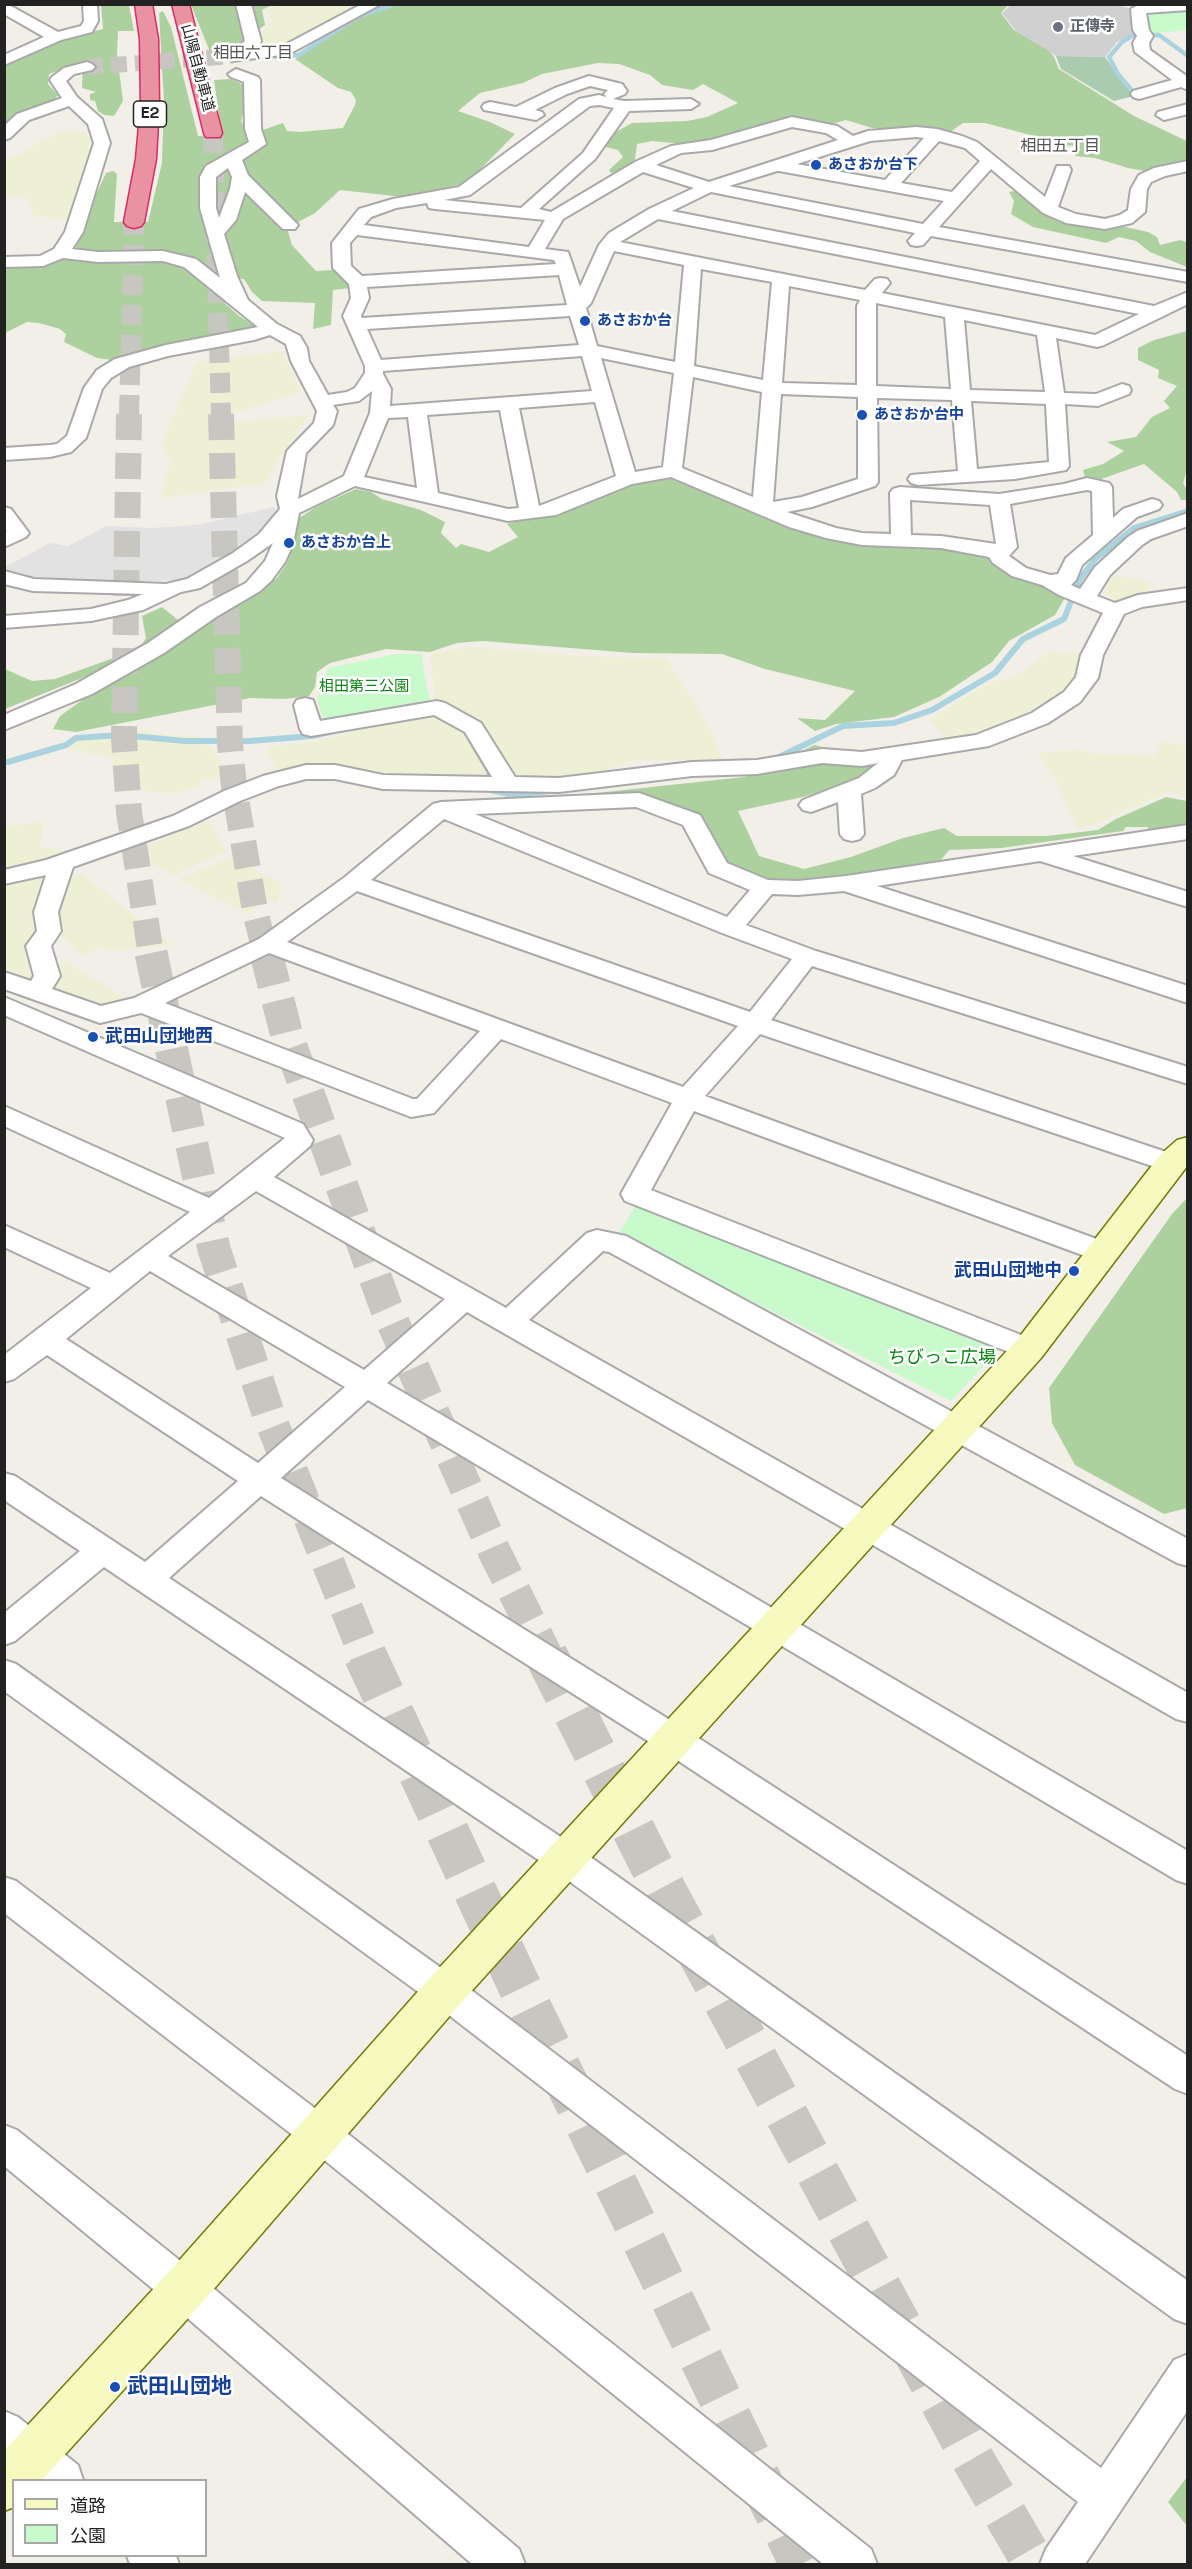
<!DOCTYPE html>
<meta charset="utf-8">
<style>
body{margin:0}
#map{position:relative;width:1192px;height:2569px;overflow:hidden;background:#f2efe9;font-family:"Space Grotesk","Noto Sans JP",sans-serif}
canvas{display:block}
.frame{position:absolute;inset:0;border:6px solid #222;pointer-events:none}
.legend{position:absolute;left:12px;top:2479px;width:195px;height:78px;box-sizing:border-box;background:#fff;border:2px solid #a7a7a7;margin:0;padding:8px 10px;list-style:none;font-size:18px;color:#222}
.legend li{display:flex;align-items:center;gap:12px;height:30px}
.legend b{width:30px;border:2px solid #a7a7a7}
</style>
<div id="map">
<canvas width="1192" height="2569"></canvas>
<div class="frame"></div>
<ul class="legend">
<li><b style="height:8px;background:#f7fabf"></b>道路</li>
<li><b style="height:16px;background:#c8facc"></b>公園</li>
</ul>
</div>
<script>
const g = document.querySelector('canvas').getContext('2d');
g.lineJoin = 'round';
function fillPath(path, color) {
  g.fillStyle = color;
  g.fill(path, 'evenodd');
}
function poly(rows) {
  const path = new Path2D();
  for (const r of rows) {
    path.moveTo(r[0], r[1]);
    for (let i = 2; i < r.length; i += 2) path.lineTo(r[i], r[i + 1]);
  }
  return path;
}
function trace(path, color, width, dash) {
  g.strokeStyle = color;
  g.lineWidth = width;
  g.lineCap = dash ? 'butt' : 'round';
  g.setLineDash(dash || []);
  g.stroke(path);
}
function label(font, color, halo, rows, align = 'center') {
  g.font = font + ' "Space Grotesk","Noto Sans JP",sans-serif';
  g.lineWidth = 5;
  g.setLineDash([]);
  g.textBaseline = 'middle';
  g.strokeStyle = halo;
  g.fillStyle = color;
  for (const [text, x, y, turn = 0] of rows) {
    g.save();
    g.translate(x, y);
    g.rotate((+turn || 0) * Math.PI / 180);
    g.textAlign = isNaN(turn) ? turn : align;
    if (halo) g.strokeText(text, 0, 0);
    g.fillText(text, 0, 0);
    g.restore();
  }
}
fillPath(poly([
 [1011,5,1118,5,1135,10,1138,30,1117,42,1105,57,1056,56,1016,31,1002,13]
]), '#d0d0d0');
fillPath(poly([
 [279,5,365,5,284,49,259,52,256,36,272,21,266,9],
 [62,130,85,133,93,142,69,221,33,215,26,198,5,196,5,162],
 [282,351,301,392,227,415,229,423,310,415,276,463,266,483,159,498,165,486,164,476,171,464,162,443,197,362],
 [1113,575,1152,582,1147,595,1113,603,1105,591],
 [470,647,569,655,667,659,708,725,723,760,640,760,620,764,586,779,417,776,351,768,278,771,266,747,317,741,368,728,435,701,430,654],
 [1048,652,1085,654,1077,677,1066,694,1023,718,980,736,949,742,929,719,990,682,1008,679,1020,673],
 [143,731,171,735,199,736,220,759,231,780,202,778,199,786,177,793,147,792,112,769,112,758,53,745,109,733],
 [1162,742,1187,745,1187,797,1165,793,1094,825,1077,828,1055,779,1037,753,1079,750,1090,753,1154,756],
 [208,819,226,852,173,875,146,860,146,847],
 [43,822,40,846,73,851,25,866,5,870,5,826],
 [232,857,282,884,277,903,265,898,248,914,179,879],
 [81,873,172,945,113,951,101,946,82,957,58,932,55,918,58,890,70,878],
 [47,877,35,982,5,969,4,886],
 [62,959,129,1000,104,1008,45,985]
]), '#eef0d5');
fillPath(poly([
 [1009,4,1001,13,1014,30,1049,51,1054,57,1059,69,1134,116,1187,141,1187,163,1159,166,1144,171,1128,168,1095,158,1075,156,1076,146,1036,143,1034,136,985,123,963,123,950,132,872,128,846,120,825,126,795,121,693,145,652,141,637,144,635,160,619,171,611,173,609,170,623,157,618,150,605,147,614,133,632,123,687,121,707,117,738,103,703,84,693,90,662,85,650,75,619,64,598,63,542,74,523,83,480,93,458,111,490,122,515,134,467,183,403,197,340,190,315,213,287,228,292,245,316,271,332,270,342,276,351,288,333,290,331,325,313,329,315,303,262,301,252,292,244,279,212,276,193,259,96,254,82,251,75,246,75,240,106,173,113,171,117,174,114,222,148,222,162,163,164,101,159,13,163,11,171,27,198,136,222,135,214,80,231,79,246,86,244,97,246,103,241,121,248,135,283,123,287,131,300,132,343,128,355,105,356,100,351,92,338,88,295,59,359,16,394,5],
 [101,5,129,5,134,31,118,31,117,55,123,101,114,116,104,115,98,111,95,101,90,100,90,94,96,92,82,88,83,64,77,64,49,74,48,84,58,95,49,105,5,130,5,65,66,38,103,29],
 [191,5,272,5,262,10,265,25,231,49,215,64],
 [1020,190,1098,226,1121,226,1148,232,1157,237,1160,245,1180,240,1187,242,1187,267,1150,252,1136,241,1119,237,1106,243,1033,227,1011,214,1014,201,1009,192],
 [67,258,160,260,182,265,239,316,257,327,255,330,120,361,97,358,64,342,66,334,60,329,39,323,27,322,5,333,5,265,26,267],
 [1187,331,1188,467,1183,483,1186,488,1186,500,1181,500,1177,492,1144,464,1087,484,1083,470,1103,464,1124,451,1107,442,1136,437,1152,417,1170,408,1164,401,1177,386,1158,378,1159,370,1138,360,1138,348,1154,340],
 [658,475,681,478,833,537,949,545,991,555,999,569,1038,581,1066,596,1055,615,1009,641,992,662,939,697,894,717,836,724,815,731,797,718,825,720,855,691,765,669,722,654,633,653,483,641,457,643,430,652,386,649,330,663,317,672,315,687,309,696,285,699,250,698,76,732,53,729,60,716,85,698,93,688,154,659,191,630,277,578,287,563,293,546,292,533,296,520,316,507,356,489,371,492,382,499,421,510,445,522,441,533,456,548,461,544,489,552,518,537,507,524,559,510],
 [162,607,183,624,127,660,5,709,5,669,32,681,55,679,119,656,142,644,146,638,142,616],
 [814,745,850,753,878,765,856,781,803,797,738,811,759,856,804,869,851,857,903,838,944,828,957,836,1047,836,1098,830,1116,819,1166,797,1187,801,1188,829,1147,832,1148,827,1126,827,1123,831,1001,848,949,850,941,860,806,882,766,884,727,863,701,817,680,807,641,795,559,797,744,777,762,772],
 [1187,1198,1187,1508,1164,1514,1075,1465,1052,1423,1049,1388,1172,1214],
 [1187,2477,1187,2526,1168,2502]
]), '#add19e');
fillPath(poly([
 [1056,56,1105,57,1134,96,1114,101,1061,69]
]), '#aacbaf');
fillPath(poly([
 [1187,8,1187,30,1148,34,1142,10],
 [396,654,422,654,424,673,430,700,324,723,317,698,328,668],
 [638,1202,1002,1346,951,1401,618,1234]
]), '#c8facc');
fillPath(poly([
 [274,507,279,513,260,532,221,564,192,579,106,584,37,583,5,573,5,567,50,543,68,546,107,526,151,528,197,525]
]), '#e2e2e2');
trace(poly([
 [248,58,299,55,359,16,395,4],
 [1134,93,1118,74,1109,57,1122,42,1141,30,1146,35,1159,35,1188,56]
]), '#aad3df', 4.5);
trace(poly([
 [466,732,489,771,491,790,512,795,550,791],
 [773,760,843,726,894,723,932,710,995,673,1023,639,1064,619,1080,579,1095,559,1134,528,1188,511],
 [8,762,66,745,76,738,121,735,185,741,250,741,312,736,343,729]
]), '#aad3df', 6);
trace(poly([
 [87,67,232,56]
]), '#c8c6c1', 16, [16, 8]);
trace(poly([
 [213,133,221,415],
 [129,415,134,222]
]), '#c8c6c1', 20, [20, 10]);
trace(poly([
 [129,414,124,738,129,812,151,955],
 [221,414,230,744,234,787,255,911,266,955]
]), '#c8c6c1', 26, [26, 13]);
trace(poly([
 [151,953,214,1249,269,1416,366,1657],
 [266,953,287,1036,386,1307,495,1553,547,1657]
]), '#c8c6c1', 33, [33, 16]);
trace(poly([
 [365,1655,517,1981,801,2564],
 [546,1655,649,1861,968,2451,1034,2564]
]), '#c8c6c1', 43, [43, 22]);
const street = poly([
 [4,4,9,5,58,32,81,26,84,21,83,4,97,4,98,21,92,32,61,40,4,65,4,55,44,37,4,14,4,4],
 [236,4,251,4,261,41,258,49,281,47,362,4,381,4,289,54,232,61,224,56,227,53,237,51,240,45,245,41,236,4],
 [1188,4,1188,10,1146,13,1149,30,1153,36,1149,43,1150,50,1188,77,1188,90,1181,87,1139,99,1133,97,1131,94,1133,91,1172,80,1135,52,1133,43,1137,36,1133,30,1131,9,1138,5,1188,4],
 [87,62,92,64,95,67,92,70,74,74,66,81,77,97,102,119,110,143,83,232,72,249,98,252,163,251,196,259,220,278,200,208,200,177,206,166,249,142,245,129,244,82,231,77,228,74,236,69,258,77,260,80,261,129,266,144,242,160,248,175,298,225,295,229,283,229,245,192,236,220,224,234,237,276,248,300,277,324,300,336,307,348,309,361,328,395,347,392,355,388,365,373,365,366,343,316,351,298,349,284,333,268,332,243,359,209,393,199,459,187,579,99,599,95,606,97,604,94,608,90,590,86,567,94,535,110,542,112,544,115,536,120,484,110,482,107,484,104,490,102,516,107,555,88,589,76,622,84,627,91,625,94,613,99,624,101,691,99,699,104,691,109,629,111,595,159,539,209,551,212,635,162,671,146,711,140,792,117,837,126,853,136,868,131,916,127,937,129,962,136,977,142,1045,197,1057,166,1069,166,1071,170,1058,207,1076,214,1105,219,1120,215,1128,210,1131,189,1139,175,1154,168,1188,161,1188,171,1165,176,1151,182,1147,189,1145,212,1132,223,1105,229,1066,223,1043,213,991,169,939,227,1188,272,1188,282,931,236,923,245,917,246,911,245,908,241,915,233,711,192,672,211,1154,306,1188,292,1188,304,1104,345,1097,347,1056,338,1064,393,1096,394,1122,384,1129,386,1131,390,1129,394,1098,406,1065,404,1069,466,1066,470,1015,479,918,485,911,483,908,479,911,475,958,471,952,400,877,398,878,482,875,486,812,507,787,512,836,528,862,533,891,534,890,493,893,489,900,487,999,494,1064,484,1087,478,1109,483,1112,487,1113,518,1123,509,1152,499,1159,501,1162,505,1159,509,1137,517,1082,565,1076,580,1071,585,1080,589,1095,567,1128,537,1137,531,1188,513,1188,526,1151,539,1142,545,1110,575,1097,596,1115,603,1138,595,1188,588,1188,600,1142,607,1124,614,1103,655,1098,678,1080,702,1048,723,989,746,902,760,894,775,875,788,861,794,864,834,860,839,852,841,844,839,840,834,838,802,811,812,803,810,799,805,803,800,859,778,878,763,862,766,822,763,757,774,692,776,559,792,383,789,335,779,306,779,279,786,240,801,189,826,73,867,58,912,61,931,51,946,60,976,52,989,101,1006,134,998,259,939,345,877,433,804,441,802,639,793,700,815,727,863,768,880,798,881,846,876,1188,825,1188,839,1073,856,1188,892,1188,907,1040,861,877,886,1188,986,1188,1003,844,891,798,895,772,894,746,925,816,951,1188,1067,1188,1084,812,966,771,1020,1181,1157,1185,1163,1181,1169,1171,1172,1161,1169,760,1034,705,1096,1113,1245,1117,1252,1113,1259,1103,1262,1093,1259,694,1111,651,1190,1039,1342,1044,1349,1039,1356,1029,1360,1019,1356,625,1201,621,1194,672,1103,501,1039,434,1113,411,1117,141,1013,100,1023,4,989,4,972,31,981,34,976,26,946,37,931,34,912,46,875,4,884,4,870,46,860,173,816,224,791,263,776,306,765,335,765,383,775,492,777,465,732,434,715,311,736,303,734,300,729,294,705,297,700,305,698,313,700,320,721,437,701,445,703,481,723,515,777,559,778,692,762,757,760,822,749,862,752,976,735,1032,713,1064,692,1076,677,1081,655,1103,613,1059,595,1042,585,1012,576,993,563,989,557,941,548,862,545,826,538,789,527,671,477,632,484,556,515,508,521,355,486,299,513,293,544,285,562,271,581,260,591,216,617,164,653,92,694,4,730,4,715,76,684,148,643,200,607,246,583,265,561,273,543,247,561,200,588,181,592,143,610,91,621,4,628,4,616,91,609,128,600,143,594,33,591,4,584,4,571,34,579,166,584,187,579,233,553,259,534,280,509,277,496,287,451,314,423,317,411,291,361,286,344,270,335,254,340,168,356,129,367,111,378,102,389,86,438,71,452,50,457,4,460,4,448,50,445,57,444,67,436,84,388,97,370,115,359,166,345,258,327,184,267,163,261,98,262,63,258,43,266,4,267,4,257,40,256,54,249,65,232,94,143,88,124,69,106,29,120,10,138,4,140,4,126,17,114,62,98,50,80,52,77,64,68,87,62],
 [599,105,614,108,583,153,521,208,444,200,470,195,590,106,599,105],
 [792,127,826,133,838,140,709,182,656,165,681,153,712,150,792,127],
 [916,137,924,138,885,180,797,164,870,141,916,137],
 [939,141,965,148,980,161,952,192,901,183,939,141],
 [228,168,232,177,230,189,219,218,216,208,216,177,228,168],
 [777,171,779,171,944,201,923,224,729,186,777,171],
 [643,172,694,188,649,209,609,233,599,245,580,287,568,252,545,249,563,219,643,172],
 [427,203,429,208,435,209,545,220,529,247,364,225,371,217,396,208,427,203],
 [658,219,1139,314,1095,335,882,293,890,283,887,279,881,278,875,279,865,290,620,242,658,219],
 [357,235,554,260,556,264,362,276,351,266,350,243,357,235],
 [614,251,684,265,675,362,597,346,586,308,591,303,614,251],
 [701,269,772,282,763,380,694,366,701,269],
 [559,275,567,305,362,318,361,316,369,298,367,287,559,275],
 [789,286,860,300,857,306,857,385,782,383,789,286],
 [876,303,945,317,951,389,876,386,876,303],
 [570,316,579,345,381,360,367,329,570,316],
 [964,320,1037,335,1045,392,970,390,964,320],
 [582,356,592,391,390,406,391,389,383,374,383,371,582,356],
 [601,358,674,373,663,467,635,472,601,358],
 [693,377,762,392,753,497,682,468,693,377],
 [372,391,370,413,344,476,298,499,306,453,333,425,337,411,333,405,359,401,372,391],
 [781,394,858,397,858,479,802,497,773,502,781,394],
 [971,401,1046,404,1049,462,977,469,971,401],
 [595,402,616,476,539,506,519,408,595,402],
 [500,410,519,508,508,509,438,493,427,415,500,410],
 [408,417,417,488,364,477,388,418,408,417],
 [1087,490,1092,491,1093,535,1066,558,1058,574,1050,575,1026,568,1009,556,1017,547,1010,504,1087,490],
 [910,500,990,505,996,544,941,536,911,535,910,500],
 [636,807,683,825,709,873,750,890,727,917,475,814,636,807],
 [444,819,722,933,792,959,750,1012,371,880,444,819],
 [357,891,738,1026,683,1087,287,942,357,891],
 [269,953,480,1031,417,1099,413,1099,165,1003,269,953],
 [1188,104,1188,114,1164,120,1156,115,1158,112,1188,104],
 [4,507,11,509,29,533,26,537,4,547,4,533,7,531,4,528,4,507],
 [4,997,303,1124,313,1140,310,1146,274,1177,506,1308,587,1233,597,1230,626,1236,1188,1539,1188,1566,1177,1563,609,1252,603,1251,529,1320,1188,1693,1188,1722,1176,1719,467,1312,387,1383,1188,1851,1188,1884,1176,1880,368,1400,281,1478,686,1730,1188,2056,1188,2094,1175,2089,662,1750,261,1496,169,1578,579,1849,1188,2281,1188,2324,1174,2319,555,1871,104,1567,15,1641,4,1645,4,1613,80,1551,4,1500,4,1473,15,1476,145,1562,238,1481,47,1355,14,1379,4,1382,4,1355,91,1288,4,1247,4,1225,110,1273,190,1212,4,1126,4,1106,209,1198,285,1138,4,1015,4,997],
 [256,1191,445,1299,364,1370,168,1256,256,1191],
 [150,1271,345,1387,258,1463,66,1339,150,1271],
 [4,1660,16,1664,458,1980,1101,2468,1174,2360,1188,2354,1188,2410,1085,2564,1040,2564,1046,2549,1078,2502,432,2002,4,1691,4,1660],
 [4,1877,16,1881,333,2122,871,2549,877,2564,823,2564,307,2146,4,1913,4,1877],
 [4,2125,17,2130,198,2275,519,2549,525,2564,472,2564,170,2303,4,2166,4,2125],
 [4,2411,18,2417,78,2465,83,2480,32,2480,4,2458,4,2411],
 [127,2556,176,2556,179,2564,130,2564,127,2556]
]);
const secondary = poly([
 [1188,1137,1188,1165,1041,1358,460,2004,200,2305,42,2480,14,2480,14,2507,4,2511,4,2451,168,2273,430,1978,1017,1340,1160,1155,1177,1140,1188,1137]
]);
const highway = poly([
 [135,4,152,4,158,39,159,104,156,159,144,222,141,226,134,228,127,226,124,222,136,159,141,104,140,39,135,4],
 [172,4,189,4,222,133,220,137,206,137,204,133,172,4]
]);
trace(street, '#a9a9a9', 4);
trace(secondary, '#707d05', 3);
trace(highway, '#dc2a67', 3);
fillPath(street, '#fff');
fillPath(secondary, '#f7fabf');
fillPath(highway, '#e892a2');
for (const [x, y, r, color] of [
 [1058,27,6,"#6b7280"],
 [816,165,6,"#1a4fb4"],
 [585,321,6,"#1a4fb4"],
 [862,415,6,"#1a4fb4"],
 [289,543,6,"#1a4fb4"],
 [93,1037,6,"#1a4fb4"],
 [1074,1271,6,"#1a4fb4"],
 [115,2387,6,"#1a4fb4"]
]) {
  const dot = new Path2D();
  dot.arc(x, y, r, 0, 2 * Math.PI);
  g.fillStyle = color;
  g.fill(dot);
  trace(dot, '#fff', 2);
}
label('bold 15px', '#5b616d', '#fff', [
 ["正傳寺",1070,27]
], 'left');
label('15px', '#222', '#fff', [
 ["山陽自動車道",197,68,75]
]);
label('bold 15px', '#164399', '#fff', [
 ["あさおか台下",828,165],
 ["あさおか台",597,321],
 ["あさおか台中",874,415],
 ["あさおか台上",301,543]
], 'left');
label('15px', '#0c8416', '#fff', [
 ["相田第三公園",364,687]
]);
label('16px', '#555', '#fff', [
 ["相田六丁目",253,54],
 ["相田五丁目",1060,147]
]);
for (const [x, y, w] of [
 [150,114,33]
]) {
  const box = new Path2D();
  box.roundRect(x - w / 2, y - 13, w, 26, 4.5);
  g.fillStyle = '#fff';
  g.fill(box);
  trace(box, '#222', 1.5);
}
label('bold 16px', '#222', null, [
 ["E2",150,114]
]);
label('bold 18px', '#164399', '#fff', [
 ["武田山団地西",105,1037],
 ["武田山団地中",1062,1271,"right"]
], 'left');
label('18px', '#0c8416', '#fff', [
 ["ちびっこ広場",942,1358]
]);
label('bold 21px', '#164399', '#fff', [
 ["武田山団地",127,2387]
], 'left');
</script>
